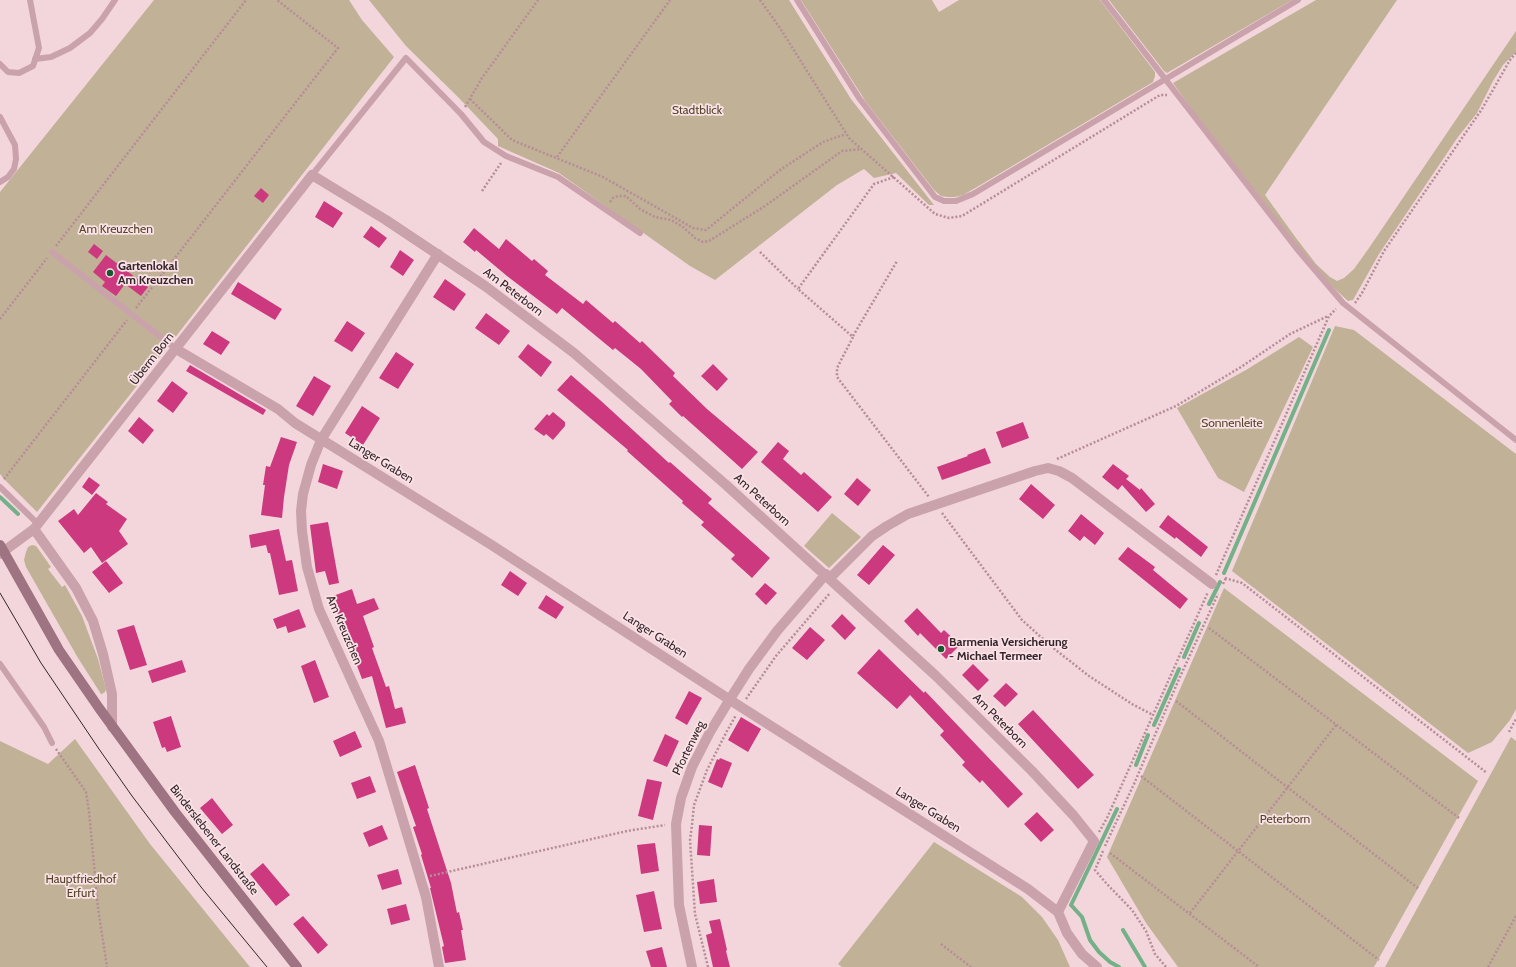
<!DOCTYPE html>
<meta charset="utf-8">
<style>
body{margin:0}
canvas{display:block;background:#f2d6db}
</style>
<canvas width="1516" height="967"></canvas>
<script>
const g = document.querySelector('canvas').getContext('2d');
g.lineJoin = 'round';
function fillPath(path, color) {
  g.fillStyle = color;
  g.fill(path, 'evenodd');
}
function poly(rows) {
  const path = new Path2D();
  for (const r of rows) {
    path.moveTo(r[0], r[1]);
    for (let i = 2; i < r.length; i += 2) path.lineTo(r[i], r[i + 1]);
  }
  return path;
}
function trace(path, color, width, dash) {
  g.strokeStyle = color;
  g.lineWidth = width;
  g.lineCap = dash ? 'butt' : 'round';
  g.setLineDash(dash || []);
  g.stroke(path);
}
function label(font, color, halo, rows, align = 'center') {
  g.font = font + ' Cabin,sans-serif';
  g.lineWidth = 3.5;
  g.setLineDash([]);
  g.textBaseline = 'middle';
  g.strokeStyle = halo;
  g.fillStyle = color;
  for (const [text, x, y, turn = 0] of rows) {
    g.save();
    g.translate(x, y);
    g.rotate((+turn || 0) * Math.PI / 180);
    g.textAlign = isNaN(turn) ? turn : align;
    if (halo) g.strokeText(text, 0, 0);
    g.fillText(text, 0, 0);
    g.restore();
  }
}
fillPath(poly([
 [154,0,349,0,362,20,394,57,170,344,37,512,4,479,0,474,0,192],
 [369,0,789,0,851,99,934,205,929,205,896,173,874,178,864,169,837,185,715,280,690,266,559,173,498,146,498,139,458,97,406,46],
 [801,0,932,0,939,12,959,0,1100,0,1155,72,1155,76,1153,82,1148,85,977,187,963,195,955,197,947,197,941,196,934,190,866,102],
 [1109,0,1292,0,1167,73,1164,71],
 [1316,0,1397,0,1265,195,1296,238,1316,264,1330,277,1337,281,1344,278,1354,269,1369,248,1516,31,1516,52,1503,65,1493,81,1477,113,1458,137,1379,254,1353,300,1348,301,1336,290,1301,252,1206,129,1173,83],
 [1335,326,1354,330,1516,454,1516,709,1510,720,1492,742,1468,753,1232,571],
 [1299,337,1313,347,1244,492,1218,478,1177,408,1246,370],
 [832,513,861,537,829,568,804,546],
 [32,545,36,546,39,550,51,567,48,569,62,587,65,585,82,616,98,659,106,689,105,692,102,694,101,694,78,658,26,567,24,560,26,552,28,547],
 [1224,588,1478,781,1374,967,1178,967,1146,923,1107,857],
 [1511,737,1516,741,1516,967,1385,967],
 [75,739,150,844,250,967,0,967,0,741,48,764],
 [934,842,1022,897,1042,917,1058,940,1070,967,842,967,838,964]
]), '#c1b196');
trace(poly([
 [0,497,18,514],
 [1224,573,1329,330],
 [1209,604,1220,582],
 [1184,657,1199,623],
 [1154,725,1179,669],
 [1136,765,1148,735],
 [1117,809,1071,905,1082,917,1090,940,1099,952,1110,962,1119,967],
 [1123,930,1145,967]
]), '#74b088', 4);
fillPath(poly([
 [261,188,269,195,263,203,254,196],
 [324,201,343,213,333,228,315,217],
 [371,226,387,238,379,248,363,237],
 [474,228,499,249,506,239,532,261,534,259,548,271,545,275,583,304,586,300,613,323,615,321,640,343,642,341,675,373,673,376,707,409,758,452,742,469,683,416,682,417,669,404,672,401,641,369,615,348,613,350,562,308,557,314,507,276,476,250,475,252,463,242],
 [94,244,103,251,97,259,88,252],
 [400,250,414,260,403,276,390,267],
 [106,255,148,287,141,296,125,284,116,296,102,286,105,282,93,272],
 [445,279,466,294,454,311,433,297],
 [238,282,282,309,275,320,231,294],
 [486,313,510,331,499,345,475,328],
 [347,321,365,333,352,352,334,341],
 [212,331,230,342,221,355,203,344],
 [528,344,552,362,541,377,518,357],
 [396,352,414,364,398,389,379,378],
 [713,364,728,379,717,391,701,376],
 [190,365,266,410,263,415,186,371],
 [571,375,600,400,669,463,670,462,712,499,708,503,770,558,752,578,731,559,735,555,701,525,704,522,682,503,683,501,627,451,628,450,557,390],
 [314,376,331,386,313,416,296,406],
 [172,381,188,393,173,413,157,401],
 [362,406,380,418,363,445,345,433],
 [553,412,565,422,565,426,553,440,546,434,544,436,534,429,547,414,549,416],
 [139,417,154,430,143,444,128,431],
 [1023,422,1029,438,1002,448,996,432],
 [281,437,297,442,289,465,284,497,282,518,261,515,265,485,263,485,266,466,270,467],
 [778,442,789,451,783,459,801,475,804,472,832,497,818,512,761,462],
 [985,448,991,463,942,480,937,467,968,456,967,455],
 [323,464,343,471,337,489,318,482],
 [1113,464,1129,476,1126,479,1140,490,1141,488,1155,504,1146,512,1122,485,1118,490,1102,477],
 [89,477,100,485,92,495,82,487],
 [857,478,871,490,858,506,844,494],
 [1031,484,1055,505,1043,519,1019,499],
 [96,493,108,502,106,504,127,519,119,531,128,544,102,563,91,547,84,553,58,521,74,509,78,515],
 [1081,514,1104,533,1095,545,1084,536,1080,541,1068,531],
 [1168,515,1208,547,1201,557,1176,537,1175,539,1159,527],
 [328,522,339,583,329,585,325,571,316,573,310,525],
 [279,529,286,561,292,560,298,591,279,595,270,553,268,553,266,545,251,548,249,535],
 [883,545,895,555,869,585,857,575],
 [1128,547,1155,567,1153,570,1188,599,1180,609,1118,559],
 [106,561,123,583,109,593,92,572],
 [510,571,527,583,518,596,501,585],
 [765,583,777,593,766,605,755,594],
 [352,589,357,604,374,598,379,609,363,616,374,647,372,648,386,687,389,686,395,709,402,707,406,723,386,728,372,676,362,679,337,612,333,596],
 [546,595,564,607,556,619,538,608],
 [917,608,941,633,944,630,960,645,946,659,920,633,918,636,904,621],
 [299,609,306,627,288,633,286,626,277,629,273,619],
 [842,614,856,628,845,640,831,626],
 [134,625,147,665,130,670,117,630],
 [810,627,825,640,807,660,792,648],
 [879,649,924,693,925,691,1023,794,1008,808,982,780,980,783,962,765,965,762,940,735,944,731,910,695,897,709,857,673],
 [182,660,186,672,152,683,148,671],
 [315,660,329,697,314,703,301,666],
 [973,664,989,680,978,691,962,675],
 [1006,683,1018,694,1005,707,993,696],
 [689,691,702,698,687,725,675,718],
 [1033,710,1094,775,1078,789,1018,724],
 [171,716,181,747,167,752,165,747,162,748,153,722],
 [741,717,761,729,748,752,728,740],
 [355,731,362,747,340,757,333,741],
 [665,734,679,741,667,767,653,761],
 [720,758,732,763,722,788,708,782,717,759,719,760],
 [415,765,429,808,427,809,451,883,457,913,459,912,463,930,461,930,466,960,445,963,442,947,444,946,430,888,431,888,421,855,422,854,413,827,416,826,397,772],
 [370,776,376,792,357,799,351,783],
 [647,779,662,782,653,820,638,816],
 [212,798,233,825,222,834,200,808],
 [1037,812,1054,830,1041,842,1024,824],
 [382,825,388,839,369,847,363,833],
 [699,825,712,826,710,856,697,855],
 [655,843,659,871,641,874,637,845],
 [263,863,290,895,276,906,250,874],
 [398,869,402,884,382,890,377,875],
 [714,879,717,902,700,904,697,882],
 [654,891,662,929,644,932,636,895],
 [406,904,410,920,391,925,387,909],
 [303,916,328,945,318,954,293,924],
 [720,919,727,950,726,951,730,967,713,967,706,935,712,933,709,921],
 [662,947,667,967,651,967,646,951]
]), '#cc397f');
trace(poly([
 [760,0,780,28,849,138,935,214,949,218,962,216,1160,95,1167,95],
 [470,99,512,140,603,177,693,228,706,230,780,170,823,142,846,134],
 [465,107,482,78,538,0],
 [557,157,670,0],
 [894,177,874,184,798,289,853,337,837,368,837,377,929,497],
 [482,191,501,163],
 [610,202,613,198,618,196,626,196,640,209,655,217,671,220,683,227,695,238,703,242,709,241,765,206,842,151,862,149],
 [56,246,246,0],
 [760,252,798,289],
 [1355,303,1362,293,1384,251,1482,109,1510,60,1516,53],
 [136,308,338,48,277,0],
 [0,319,47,258],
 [853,336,897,261],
 [1057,459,1176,406,1241,367,1290,334,1328,316],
 [4,479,127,320],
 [942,513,1022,620,1052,647,1089,676,1132,704,1153,715],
 [1216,575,1329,316,1336,309],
 [1225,578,1242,583,1487,773],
 [1223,584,1226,578],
 [1209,628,1459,818],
 [746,699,776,656,830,593],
 [1176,701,1419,889],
 [1509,732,1516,719],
 [56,749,86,792,89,811,98,908,107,967],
 [1141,776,1379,960],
 [1099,832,1107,818,1208,592],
 [1105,846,1134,784,1179,679,1218,594],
 [1103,851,1095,870,1106,883,1132,910,1146,931,1155,954,1166,967],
 [1110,853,1259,967],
 [430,876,627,831,665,825],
 [1190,913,1336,725],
 [941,944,971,967],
 [708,967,695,914,690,840,692,825,694,805,707,770,727,731,736,715],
 [1488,967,1516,916]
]), '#b68c98', 2.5, [2, 2]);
trace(poly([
 [797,0,859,98,935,197,944,201,956,201,973,194,1298,0],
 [1104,0,1297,249,1343,303,1516,440],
 [35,59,51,57,70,48,90,33,102,19,115,0],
 [0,64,8,72,19,73,33,66,39,48,30,0],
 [0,117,15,145,16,159,14,169,8,177,0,182],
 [312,175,406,58,461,114,484,142,506,156,558,177,640,233],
 [52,252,176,349],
 [0,487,38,524],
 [0,664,44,727,52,743]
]), '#caa2ac', 6);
trace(poly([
 [438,254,321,440,311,465,303,494,301,511,302,531,307,567,319,609,379,741,426,897,439,967],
 [176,349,278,409,295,423,490,544,741,707,1028,889,1058,912,1067,933,1082,954,1097,967],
 [34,529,76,588,93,621,103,654,112,694,112,727],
 [0,554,34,529,312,175,386,220,485,286,574,353,725,484,935,675,1032,771,1074,816,1094,841,1058,912],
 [830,578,872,536,887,526,908,514,1035,471,1048,468,1059,471,1072,478,1212,584],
 [692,967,679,905,676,824,681,798,692,767,710,732,730,699,749,669,777,631,826,574]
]), '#caa2ac', 10);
trace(poly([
 [0,545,59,650,99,708,175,812,297,967]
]), '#9e7382', 10);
trace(poly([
 [0,593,41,663,99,749,132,796,201,887,267,967]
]), '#34252b', 1);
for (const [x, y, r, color] of [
 [110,273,4,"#19572f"],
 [941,649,4,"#19572f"]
]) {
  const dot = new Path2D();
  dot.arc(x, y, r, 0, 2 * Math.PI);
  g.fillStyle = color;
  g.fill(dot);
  trace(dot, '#fae2e6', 1.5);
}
label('12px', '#544427', '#fae2e6', [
 ["Stadtblick",697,110],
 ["Am Kreuzchen",116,229],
 ["Sonnenleite",1232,423],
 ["Peterborn",1285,819],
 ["Hauptfriedhof",81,879],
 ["Erfurt",81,893]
]);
label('bold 12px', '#34252b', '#fae2e6', [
 ["Gartenlokal",118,266],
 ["Am Kreuzchen",118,280],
 ["Barmenia Versicherung",949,642],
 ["- Michael Termeer",949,656]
], 'left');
label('12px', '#34252b', '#fae2e6', [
 ["Am Peterborn",513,292,37],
 ["Überm Born",152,359,-52],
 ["Langer Graben",381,461,32],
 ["Am Peterborn",762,500,42],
 ["Am Kreuzchen",344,630,67],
 ["Langer Graben",655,635,33],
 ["Am Peterborn",1000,721,45],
 ["Pfortenweg",689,748,-64],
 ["Langer Graben",928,810,32],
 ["Binderslebener Landstraße",214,840,52]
]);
</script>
